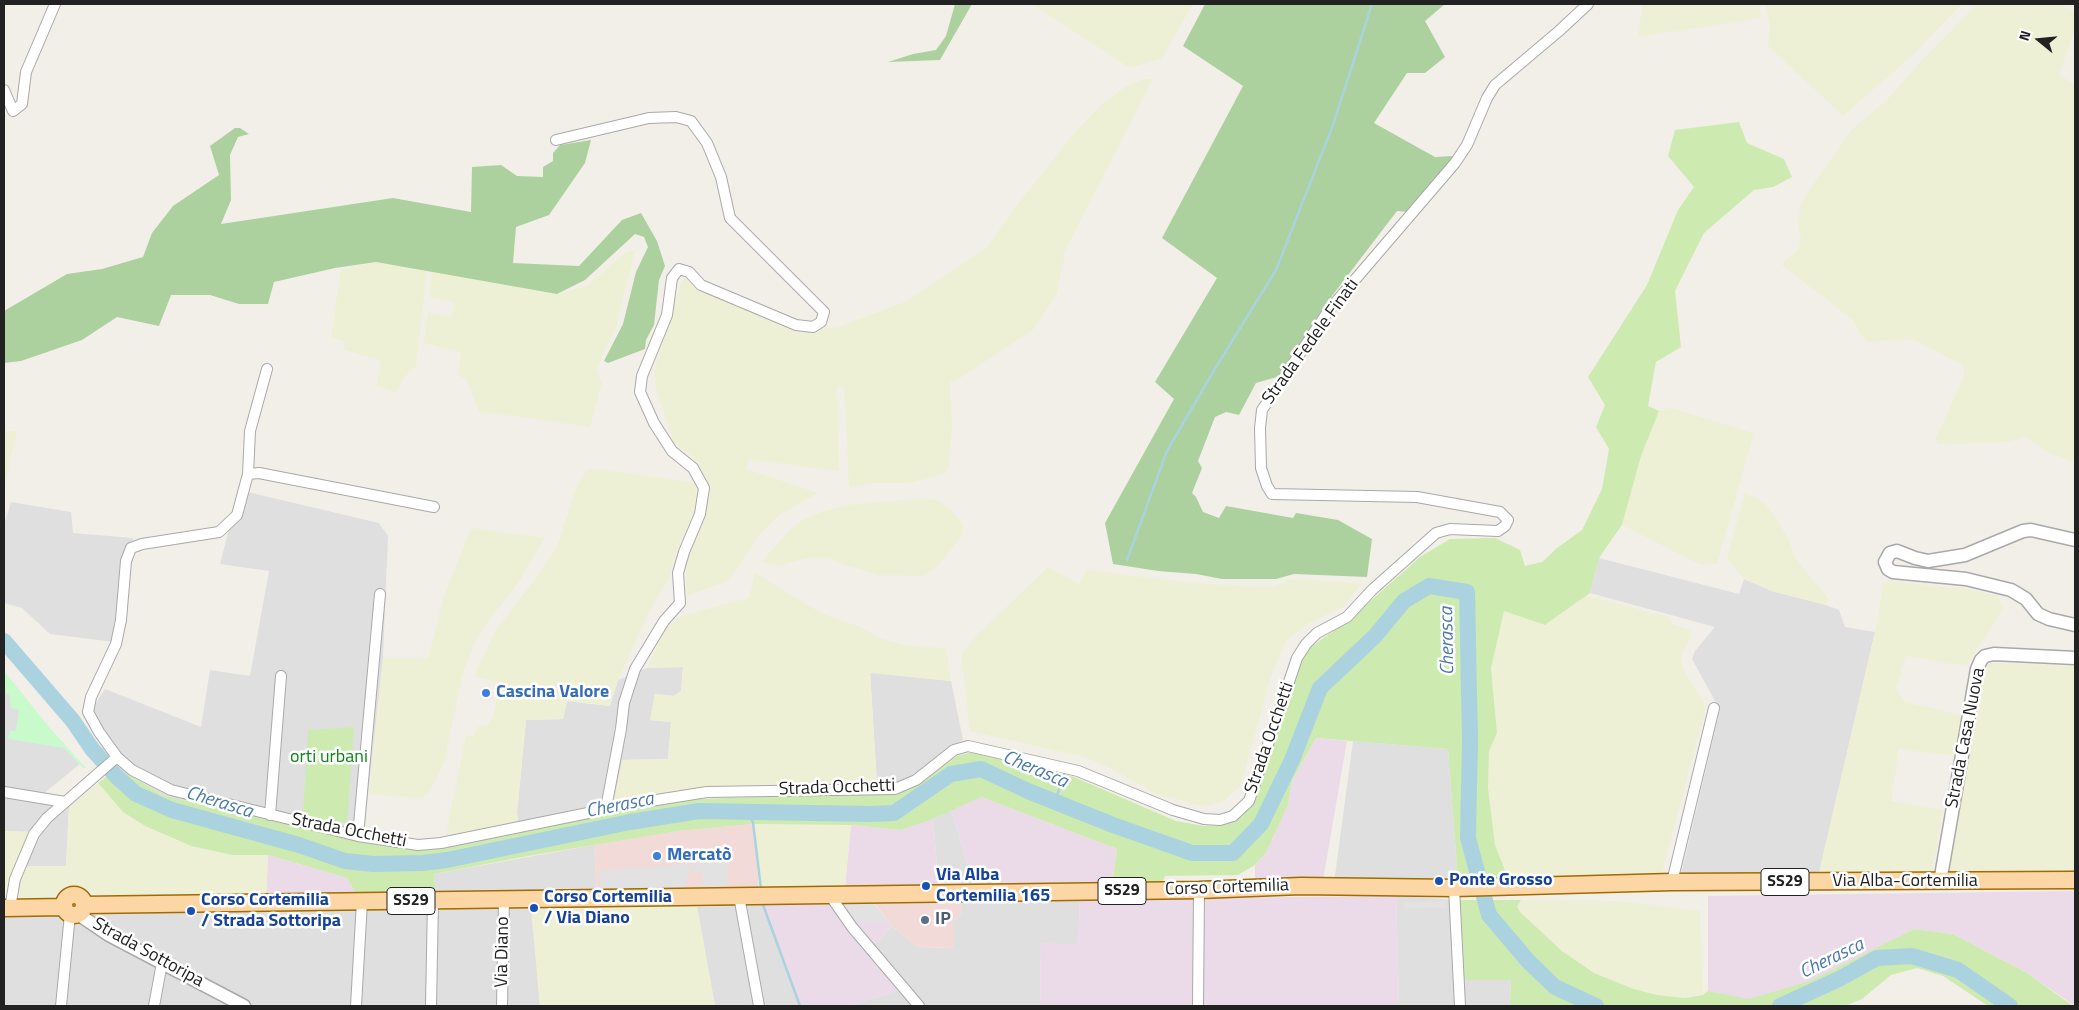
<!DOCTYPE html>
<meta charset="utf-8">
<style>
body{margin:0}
#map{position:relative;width:2079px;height:1010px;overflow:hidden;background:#f2efe9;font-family:"Titillium Web",sans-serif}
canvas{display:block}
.frame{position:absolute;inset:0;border:5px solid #222;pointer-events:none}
.north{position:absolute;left:2014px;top:15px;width:50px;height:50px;-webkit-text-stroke:4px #fff;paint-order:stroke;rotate:287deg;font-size:14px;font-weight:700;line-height:20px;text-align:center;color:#222}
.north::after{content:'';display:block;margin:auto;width:18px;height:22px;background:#222;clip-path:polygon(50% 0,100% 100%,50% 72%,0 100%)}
</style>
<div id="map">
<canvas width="2079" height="1010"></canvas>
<div class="frame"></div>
<div class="north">N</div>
</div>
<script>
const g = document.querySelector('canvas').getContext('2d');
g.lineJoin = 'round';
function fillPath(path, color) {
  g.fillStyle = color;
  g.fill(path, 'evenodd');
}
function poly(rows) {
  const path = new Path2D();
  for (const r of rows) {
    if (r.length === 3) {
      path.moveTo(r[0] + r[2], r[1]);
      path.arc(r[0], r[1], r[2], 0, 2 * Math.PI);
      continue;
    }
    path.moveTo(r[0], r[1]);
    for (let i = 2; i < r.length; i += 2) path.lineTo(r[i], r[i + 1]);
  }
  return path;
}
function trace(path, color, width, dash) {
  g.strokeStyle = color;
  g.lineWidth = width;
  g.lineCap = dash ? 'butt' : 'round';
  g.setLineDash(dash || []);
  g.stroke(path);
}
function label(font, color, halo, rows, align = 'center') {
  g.font = font + ' "Titillium Web",sans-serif';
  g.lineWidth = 5;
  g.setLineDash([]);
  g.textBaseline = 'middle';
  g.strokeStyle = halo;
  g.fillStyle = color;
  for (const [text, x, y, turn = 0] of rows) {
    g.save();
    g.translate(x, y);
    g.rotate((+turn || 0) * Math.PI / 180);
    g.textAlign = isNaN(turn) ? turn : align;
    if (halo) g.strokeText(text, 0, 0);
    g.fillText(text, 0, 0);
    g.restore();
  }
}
fillPath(poly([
 [239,490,379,523,388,536,383,658,363,842,162,795,118,768,107,756,85,720,105,689,201,727,210,670,250,676,269,571,220,564],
 [11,502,71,512,73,533,133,538,129,558,122,643,50,634,22,608,4,603,4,525],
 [1599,558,1739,594,1744,579,1772,591,1826,605,1839,610,1845,627,1875,632,1819,873,1681,874,1720,710,1692,659,1695,651,1715,627,1590,593],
 [683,667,681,691,674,696,655,694,650,720,671,722,668,759,623,760,614,801,518,822,517,813,526,720,563,719,567,701,610,706,618,680,647,668],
 [870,672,951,681,963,740,949,748,921,770,901,782,877,784],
 [4,677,80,764,43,794,61,796,30,832,4,831],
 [1353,741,1448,749,1458,880,1334,883],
 [69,807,66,866,25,866,44,828],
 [951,810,975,887,939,888,933,819],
 [594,845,597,893,531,892,540,1006,4,1006,4,902,18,900,436,897,434,874],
 [1396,896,1459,900,1467,980,1511,980,1510,1006,1399,1006],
 [1080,899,1078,944,1041,944,1040,1006,850,1006,899,990,866,954,892,926,918,947,953,948,954,921,961,915,962,903],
 [763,905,799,1006,715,1006,697,907]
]), '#e0dfdf');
fillPath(poly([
 [754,824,759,890,597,893,594,845,678,831],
 [962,903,961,915,954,921,954,948,918,947,892,926,875,904]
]), '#f2dad9');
fillPath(poly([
 [1316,738,1347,741,1323,880,1255,882,1255,865,1266,853,1288,805,1292,781],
 [981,797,1117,849,1112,885,975,887,951,810],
 [933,819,939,888,845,886,851,825,901,830],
 [268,855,347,878,358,897,266,898],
 [2075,891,2075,1006,2027,973,1953,934,1914,929,1810,982,1749,1000,1708,991,1708,896],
 [1396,896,1399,1006,1040,1006,1041,943,1078,944,1080,899],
 [874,904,892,926,866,954,900,990,850,1006,799,1006,763,905]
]), '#ebdbe8');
fillPath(poly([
 [1032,4,1193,4,1162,58,1130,68],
 [1643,4,1759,4,1761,18,1638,37],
 [1765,4,1962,4,1913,55,1843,116,1768,46,1770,25],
 [1977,4,2058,4,2075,11,2075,29,2059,75,2075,84,2075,463,2047,452,2026,436,2007,442,1939,444,1935,440,1965,373,1963,365,1912,339,1867,342,1859,333,1853,320,1781,264,1798,250,1801,238,1797,222,1801,202,1852,129,1887,100,1919,63],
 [1143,79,1153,79,1065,251,1057,294,1033,330,956,381,950,382,952,429,948,469,943,474,911,483,873,483,849,488,844,387,837,387,839,471,749,459,746,469,818,493,779,515,760,534,740,565,727,581,687,596,686,562,707,507,707,480,693,457,674,443,656,389,654,371,681,282,685,278,700,290,808,331,841,326,907,301,987,247,1014,209,1075,132,1102,104,1125,87],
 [635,250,616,328,596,369,602,383,590,427,478,411,467,380,458,375,461,352,424,343,428,312,451,317,454,302,429,297,432,271,557,294,587,286,626,252],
 [376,262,427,270,416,366,406,375,396,392,376,386,381,363,377,359,344,350,344,341,331,337,341,270],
 [1672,408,1754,433,1717,564,1701,565,1622,525,1641,456,1655,418,1659,411],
 [4,431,17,431,4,490],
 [591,468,696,483,695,509,675,555,669,578,649,612,618,680,610,706,567,701,563,719,526,720,517,813,518,822,446,835,466,736,474,736,477,727,486,726,492,719,501,683,474,676,495,631,539,574,557,546,575,491,585,472],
 [1745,493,1763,502,1774,515,1789,540,1795,558,1829,599,1826,605,1772,591,1744,579,1730,563,1727,558],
 [936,499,952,511,962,523,963,535,938,566,923,576,879,575,844,565,828,558,808,558,779,566,762,562,767,555,789,531,802,520,822,512,843,506,873,502],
 [471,528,545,538,517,585,492,616,474,644,462,677,444,763,430,791,421,798,369,794,383,658,428,659,443,598],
 [1048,567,1079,584,1087,570,1192,583,1274,587,1289,579,1362,583,1343,607,1311,622,1286,641,1271,676,1241,785,1224,801,1205,807,1155,794,1106,766,1084,757,970,731,961,654,973,639],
 [755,573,821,613,861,627,880,638,903,645,946,648,951,681,870,673,877,784,706,787,614,801,622,760,668,759,671,722,650,720,655,694,674,696,681,691,683,667,647,668,659,640,668,625,681,616,749,598],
 [1884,581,1968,589,1998,596,2003,607,2000,615,1966,666,1906,656,1896,689,1905,702,1962,715,1954,756,1899,749,1891,801,1943,810,1932,872,1819,873,1875,632],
 [1587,596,1670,617,1672,624,1690,630,1692,636,1682,653,1681,661,1684,671,1705,704,1705,711,1661,876,1508,878,1495,845,1488,788,1489,751,1497,732,1491,668,1499,628,1504,610,1545,625],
 [1994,663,2075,666,2075,872,1945,874,1983,669,1987,664],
 [98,783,123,812,145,826,166,836,191,846,232,855,268,855,266,898,118,899,100,896,76,886,67,887,47,900,18,900,17,896,20,875,25,866,66,866,69,807],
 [754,824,851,825,845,886,759,890],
 [4,831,30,832,6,885,5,902],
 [1521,900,1619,901,1700,911,1703,995,1685,998,1657,995,1634,989,1594,973,1562,951,1521,913,1517,907],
 [697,907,715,1006,540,1006,531,909]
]), '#eef0d5');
fillPath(poly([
 [1739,122,1747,143,1784,159,1792,177,1773,187,1754,190,1704,233,1675,291,1681,347,1656,362,1648,406,1659,411,1641,456,1622,525,1599,558,1590,593,1545,625,1504,611,1491,668,1497,733,1489,751,1488,788,1495,845,1508,878,1458,880,1448,749,1316,738,1292,781,1288,805,1266,853,1255,865,1238,875,1165,876,1162,883,1112,885,1117,849,981,797,933,819,901,830,851,825,754,824,678,831,528,856,434,874,436,897,358,897,347,878,268,855,232,855,191,846,145,826,123,812,98,783,118,768,162,795,363,842,419,850,436,849,510,835,590,818,600,814,699,799,894,792,915,786,957,756,973,752,1074,777,1176,821,1204,826,1224,825,1239,818,1252,804,1300,664,1308,649,1349,620,1420,557,1450,539,1495,538,1520,550,1525,566,1542,562,1557,548,1582,530,1602,489,1609,449,1596,427,1605,405,1588,377,1647,285,1678,210,1694,187,1668,156,1675,130],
 [354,727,347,822,332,822,303,815,308,730],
 [1459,900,1521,900,1517,907,1521,913,1562,951,1594,973,1634,989,1657,995,1685,998,1703,995,1708,991,1749,999,1810,981,1914,929,1953,934,2027,973,2073,1006,1988,1006,1943,976,1917,968,1891,975,1862,999,1845,1006,1510,1006,1511,980,1467,980,1462,974]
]), '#cdebb0');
fillPath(poly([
 [955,4,972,4,940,60,888,62,913,54,936,50,946,36],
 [1205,4,1445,4,1425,21,1445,57,1425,73,1407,73,1374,123,1435,157,1453,156,1445,168,1408,212,1397,211,1332,296,1277,377,1256,383,1239,415,1226,412,1215,417,1198,461,1202,468,1192,493,1196,497,1203,512,1219,518,1226,506,1293,518,1296,513,1338,520,1372,539,1367,577,1294,574,1276,579,1222,579,1196,574,1158,571,1113,564,1105,523,1174,399,1155,382,1217,278,1162,238,1243,86,1183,46],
 [235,128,240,128,249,134,238,137,230,155,231,200,221,224,393,198,471,212,472,167,501,165,517,176,543,177,543,167,553,161,553,153,560,145,591,140,585,163,549,215,516,227,513,263,579,266,622,220,641,213,657,241,665,266,659,280,654,325,646,340,645,349,608,363,604,361,623,324,636,272,648,247,644,237,635,234,585,280,557,294,376,262,335,268,274,282,268,304,239,304,210,295,171,295,159,326,117,317,82,340,21,361,4,363,4,311,67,274,102,269,143,257,152,233,173,206,219,175,210,146]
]), '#add19e');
fillPath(poly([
 [4,671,49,727,86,768,83,768,64,748,8,739,10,730,16,731,19,710,11,708,10,696,4,691]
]), '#c8facc');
fillPath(poly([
 [727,860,728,886,703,886,702,872,694,872,688,863],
 [687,864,690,870,684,889,601,891,599,871],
 [1445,901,1445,908,1404,909,1404,902],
 [874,904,888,922,855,922,842,905]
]), '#e2e2e2');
trace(poly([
 [1127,560,1167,451,1213,372,1276,270,1333,125,1372,4],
 [1055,801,1065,772],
 [747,812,753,822,761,889],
 [762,902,800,1006]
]), '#aad3df', 2.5);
trace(poly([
 [4,641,73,721,92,749,117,777,136,794,172,810,299,845,345,861,373,864,422,863,447,860,630,822,699,811,870,814,894,813,951,774,981,769,1028,791,1113,825,1192,853,1233,853,1261,824,1292,760,1320,688,1375,636,1404,601,1429,586,1467,592,1470,740,1468,838,1489,915,1528,961,1555,987,1596,1006],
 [1780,1006,1839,979,1877,958,1912,956,1958,970,2010,1006]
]), '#aad3df', 16);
const minor = poly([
 [4,90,13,111,22,104,26,72,55,4],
 [556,140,649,118,676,117,691,121,707,143,721,177,730,218,824,312,821,322,813,327,796,325,701,285,689,272,679,269,672,278,667,315,642,376,640,392,654,423,672,451,693,468,704,488,700,514,684,552,678,573,680,603,664,621,635,669,624,703,621,729,606,808],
 [267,369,250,431,248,474,237,515,219,532,142,544,131,548,126,561,121,620,116,644,91,697,88,712,99,732,117,757,132,770,171,790,358,836,418,845,441,843,588,813,606,808,707,792,895,789,916,780,954,750,968,746,1078,771,1173,810,1204,819,1220,820,1233,816,1249,801,1297,658,1306,644,1317,633,1347,617,1372,590,1436,533,1450,529,1498,531,1505,526,1508,520,1500,512,1417,497,1272,494,1267,486,1261,468,1260,428,1262,410,1329,310,1455,163,1467,145,1487,98,1495,85,1559,31,1588,4],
 [248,474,259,473,434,507],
 [4,792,65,802],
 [270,815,281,676],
 [358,836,380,594],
 [1672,882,1714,708],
 [1454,888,1460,1006],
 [829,894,852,927,919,1006],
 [739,896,759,1006],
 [10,908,15,879,34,834,47,818,117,757],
 [61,1006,70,914],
 [154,1006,162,963],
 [356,1006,362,901],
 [431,1006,433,900],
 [502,1006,504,898],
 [1198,1006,1199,890]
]);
const tertiary = poly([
 [2075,540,2031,530,2023,531,1965,555,1928,561,1915,558,1897,551,1890,553,1885,562,1888,569,1893,572,1966,579,2011,590,2026,599,2038,614,2049,619,2075,625],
 [1940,882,1977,669,1981,660,1985,656,1994,654,2075,658],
 [78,914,109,935,244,1006]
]);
const primary = poly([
 [74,905,10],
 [84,905,1199,890,1301,886,1454,888,1672,882,2075,880],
 [4,908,64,907]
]);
trace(minor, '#a9a9a9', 12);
trace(tertiary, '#a9a9a9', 15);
trace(primary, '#a06b00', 19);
trace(minor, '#fff', 10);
trace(tertiary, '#fff', 12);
trace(primary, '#fcd6a4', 16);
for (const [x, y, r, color] of [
 [486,693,5,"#3f7fe0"],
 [657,856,5,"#3f7fe0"],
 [1439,881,5,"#1a4fb4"],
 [926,886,5,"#1a4fb4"],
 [534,908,5,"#1a4fb4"],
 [191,911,5,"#1a4fb4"],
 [925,920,5,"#5c6f8a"]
]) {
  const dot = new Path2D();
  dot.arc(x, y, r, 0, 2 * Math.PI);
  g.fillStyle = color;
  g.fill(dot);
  trace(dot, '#fff', 2);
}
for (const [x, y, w] of [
 [1785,882,48],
 [1122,891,48],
 [411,901,48]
]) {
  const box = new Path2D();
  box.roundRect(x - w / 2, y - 13.5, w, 27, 4);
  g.fillStyle = '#fff';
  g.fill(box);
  trace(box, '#222', 1);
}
label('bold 16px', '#222', null, [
 ["SS29",1785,882],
 ["SS29",1122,891],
 ["SS29",411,901]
]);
label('18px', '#222', '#fff', [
 ["Strada Fedele Finati",1311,342,-54],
 ["Strada Occhetti",1270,738,-71],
 ["Strada Casa Nuova",1966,738,-79],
 ["Strada Occhetti",837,788,-2],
 ["Strada Occhetti",349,831,11],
 ["Via Alba-Cortemilia",1905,882],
 ["Corso Cortemilia",1227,888,-2],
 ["Via Diano",503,952,-89],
 ["Strada Sottoripa",148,953,29]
]);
label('bold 18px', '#366cbe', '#fff', [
 ["Cascina Valore",496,693],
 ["Mercatò",667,856]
], 'left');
label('18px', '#0c8416', '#fff', [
 ["orti urbani",329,758]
]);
label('bold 18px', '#164399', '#fff', [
 ["Via Alba",936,876],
 ["Cortemilia 165",936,897],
 ["Ponte Grosso",1449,881],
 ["Corso Cortemilia",544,898],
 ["/ Via Diano",544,919],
 ["Corso Cortemilia",201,901],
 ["/ Strada Sottoripa",201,922]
], 'left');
label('bold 18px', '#4e5e75', '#fff', [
 ["IP",935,920]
], 'left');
label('italic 19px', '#4a7aab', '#fff', [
 ["Cherasca",1448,641,-91],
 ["Cherasca",1035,770,23],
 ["Cherasca",219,803,17],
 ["Cherasca",620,806,-11],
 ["Cherasca",1832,959,-26]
]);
</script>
